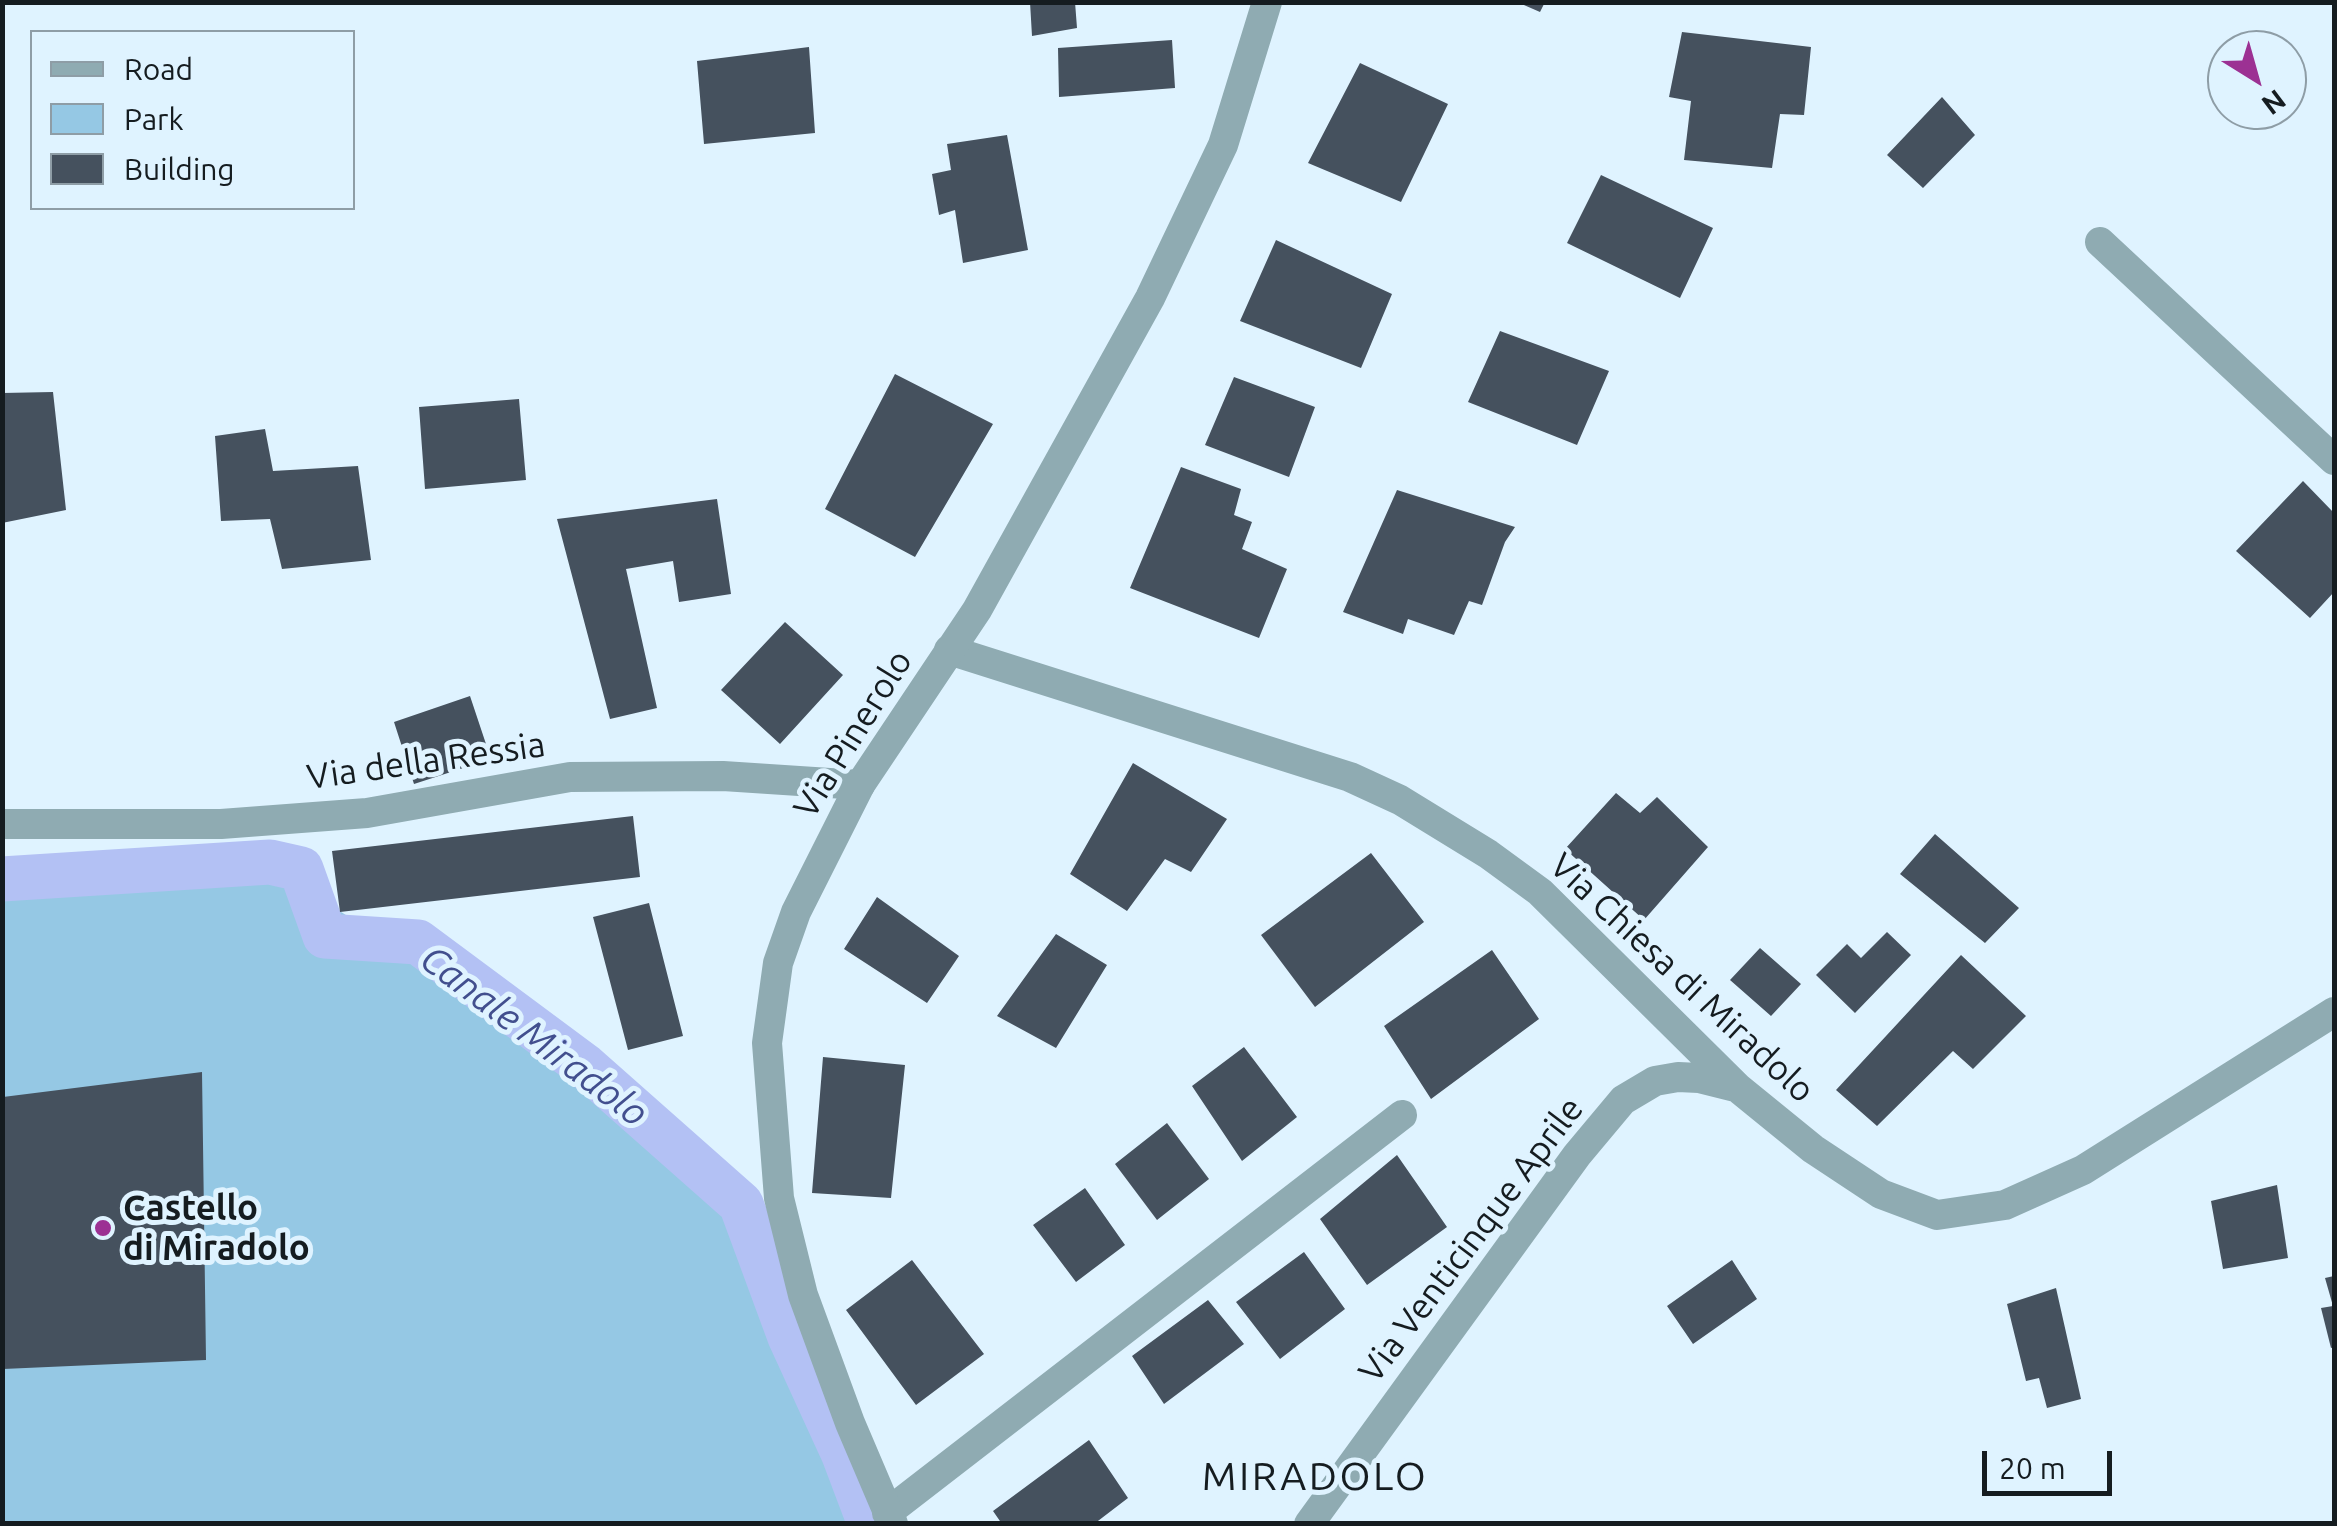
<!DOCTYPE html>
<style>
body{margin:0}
#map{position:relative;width:2337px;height:1526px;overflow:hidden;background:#dff3ff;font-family:Ubuntu,sans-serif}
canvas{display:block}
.frame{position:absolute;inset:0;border:5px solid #151c20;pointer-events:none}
.legend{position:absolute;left:30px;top:30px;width:325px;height:180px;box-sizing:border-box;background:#dff3ff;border:2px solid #8e9da6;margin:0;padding:12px 18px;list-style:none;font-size:30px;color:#151c20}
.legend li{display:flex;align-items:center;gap:20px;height:50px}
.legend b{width:50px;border:2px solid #8e9da6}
.north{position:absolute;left:2207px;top:30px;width:100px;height:100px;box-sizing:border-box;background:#dff3ff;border:2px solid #8e9da6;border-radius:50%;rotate:143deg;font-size:28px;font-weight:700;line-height:40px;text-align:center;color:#151c20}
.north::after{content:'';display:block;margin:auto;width:35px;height:45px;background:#9c3193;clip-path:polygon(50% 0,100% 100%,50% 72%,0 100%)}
.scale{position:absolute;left:1982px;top:1451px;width:130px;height:45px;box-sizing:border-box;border:5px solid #151c20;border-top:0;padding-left:12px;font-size:30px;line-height:35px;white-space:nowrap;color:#151c20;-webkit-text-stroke:8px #dff3ff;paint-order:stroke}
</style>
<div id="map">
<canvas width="2337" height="1526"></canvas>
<div class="frame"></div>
<ul class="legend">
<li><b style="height:12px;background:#8fabb2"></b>Road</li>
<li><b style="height:28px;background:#95c8e4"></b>Park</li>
<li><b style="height:28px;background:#45515e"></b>Building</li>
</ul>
<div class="north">N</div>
<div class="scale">20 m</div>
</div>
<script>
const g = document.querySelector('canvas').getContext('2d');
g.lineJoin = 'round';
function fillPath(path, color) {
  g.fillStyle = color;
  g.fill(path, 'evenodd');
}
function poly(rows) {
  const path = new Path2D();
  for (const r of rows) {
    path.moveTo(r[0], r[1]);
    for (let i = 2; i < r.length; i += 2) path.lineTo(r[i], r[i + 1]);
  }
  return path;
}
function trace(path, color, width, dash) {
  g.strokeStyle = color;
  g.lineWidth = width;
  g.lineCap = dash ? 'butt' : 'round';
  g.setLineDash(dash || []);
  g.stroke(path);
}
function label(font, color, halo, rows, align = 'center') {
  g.font = font + ' Ubuntu,sans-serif';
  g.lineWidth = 10;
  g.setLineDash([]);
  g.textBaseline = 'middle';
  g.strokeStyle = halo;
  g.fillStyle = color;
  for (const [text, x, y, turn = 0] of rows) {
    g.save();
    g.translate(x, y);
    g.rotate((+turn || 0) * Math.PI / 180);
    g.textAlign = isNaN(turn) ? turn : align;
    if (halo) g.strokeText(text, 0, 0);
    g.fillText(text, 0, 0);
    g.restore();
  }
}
fillPath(poly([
 [280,873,454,984,617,1110,734,1213,853,1523,3,1523,2,883]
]), '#95c8e4');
trace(poly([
 [2,879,270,862,301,869,325,936,418,942,585,1066,741,1204,790,1337,844,1455,870,1524]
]), '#b3c1f4', 45);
fillPath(poly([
 [1030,2,1075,2,1077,28,1032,36],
 [1517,2,1545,2,1540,12],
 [1682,32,1811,47,1804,115,1780,114,1772,168,1684,160,1691,101,1669,97],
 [1172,40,1175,88,1059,97,1058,48],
 [809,47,815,133,704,144,697,61],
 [1360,63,1448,104,1401,202,1308,163],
 [1942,97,1975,135,1923,188,1887,155],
 [1007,135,1028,250,963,263,955,210,939,215,932,174,951,170,947,144],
 [1601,175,1713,228,1680,298,1567,243],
 [1276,240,1392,294,1361,368,1240,321],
 [1500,331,1609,371,1577,445,1468,402],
 [895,374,993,424,915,557,825,509],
 [1234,377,1315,407,1289,477,1205,445],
 [53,392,66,510,2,523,2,440,5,439,2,393],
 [519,399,526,480,425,489,419,407],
 [265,429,273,471,358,466,371,560,282,569,270,519,221,521,215,436],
 [1181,467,1241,489,1234,515,1252,522,1242,549,1287,569,1259,638,1130,588],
 [2303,481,2334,513,2334,592,2310,618,2236,551],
 [1397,490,1515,527,1505,542,1482,605,1469,601,1454,635,1408,619,1403,634,1343,612],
 [717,499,731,594,679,602,673,561,626,569,657,708,610,719,557,519],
 [785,622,843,675,780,744,721,690],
 [470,696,491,759,414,784,394,722],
 [1133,763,1227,819,1191,872,1165,859,1127,911,1070,874],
 [1616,793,1640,813,1657,797,1708,847,1644,920,1565,849],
 [633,816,640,877,340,912,332,851],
 [1935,834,2019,908,1985,943,1900,874],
 [1371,853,1424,922,1315,1007,1261,935],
 [877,897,959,956,927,1003,844,949],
 [649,903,683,1036,628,1050,593,917],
 [1887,932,1911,955,1855,1013,1816,975,1847,944,1861,958],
 [1056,934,1107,965,1056,1048,997,1016],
 [1760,948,1801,984,1771,1016,1730,980],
 [1492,950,1539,1019,1431,1099,1384,1026],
 [1961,955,2026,1016,1973,1069,1953,1051,1877,1126,1836,1090],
 [1244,1047,1297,1117,1242,1161,1192,1086],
 [823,1057,905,1065,891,1198,812,1193],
 [202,1072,206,1360,3,1369,3,1097],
 [1167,1123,1209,1179,1157,1220,1115,1164],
 [1397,1155,1447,1227,1367,1285,1320,1219],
 [2277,1185,2288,1258,2223,1269,2211,1201],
 [1085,1188,1125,1245,1076,1282,1033,1225],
 [1304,1252,1345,1309,1280,1359,1236,1302],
 [912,1260,984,1354,916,1405,846,1310],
 [1732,1260,1757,1299,1693,1344,1667,1306],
 [2334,1276,2334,1347,2331,1348,2321,1308,2333,1306,2325,1278],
 [2056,1288,2081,1399,2047,1408,2039,1378,2026,1381,2007,1304],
 [1208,1300,1244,1344,1164,1404,1132,1356],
 [1089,1440,1128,1498,1094,1524,1002,1524,993,1511]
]), '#45515e');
trace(poly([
 [2100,242,2334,460],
 [949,650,1350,777,1400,800,1488,854,1540,892,1738,1088,1813,1149,1881,1194,1937,1215,2005,1205,2083,1170,2334,1012],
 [2,824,221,824,367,813,570,777,723,776,860,785],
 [887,1513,1402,1115],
 [1309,1524,1577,1155,1623,1100,1655,1081,1678,1077,1699,1078,1735,1087]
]), '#8fabb2', 30);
trace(poly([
 [893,1524,850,1423,803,1295,779,1198,767,1043,778,963,796,912,860,785,977,610,1150,298,1223,145,1267,2]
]), '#8fabb2', 30);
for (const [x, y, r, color] of [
 [103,1228,10,"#9c3193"]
]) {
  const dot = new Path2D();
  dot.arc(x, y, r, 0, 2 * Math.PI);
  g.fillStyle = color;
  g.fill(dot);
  trace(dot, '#dff3ff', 4);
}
label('35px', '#151c20', '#dff3ff', [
 ["Via Pinerolo",853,734,-58],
 ["Via della Ressia",426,761,-8],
 ["Via Chiesa di Miradolo",1682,978,43],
 ["Via Venticinque Aprile",1471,1240,-53]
]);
label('bold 35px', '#151c20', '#dff3ff', [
 ["Castello",123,1208],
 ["di Miradolo",123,1248]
], 'left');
label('italic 38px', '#424f8e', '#dff3ff', [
 ["Canale Miradolo",534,1036,37]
]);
g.letterSpacing = '2.5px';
label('40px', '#151c20', '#dff3ff', [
 ["MIRADOLO",1315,1477]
]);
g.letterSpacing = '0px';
</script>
